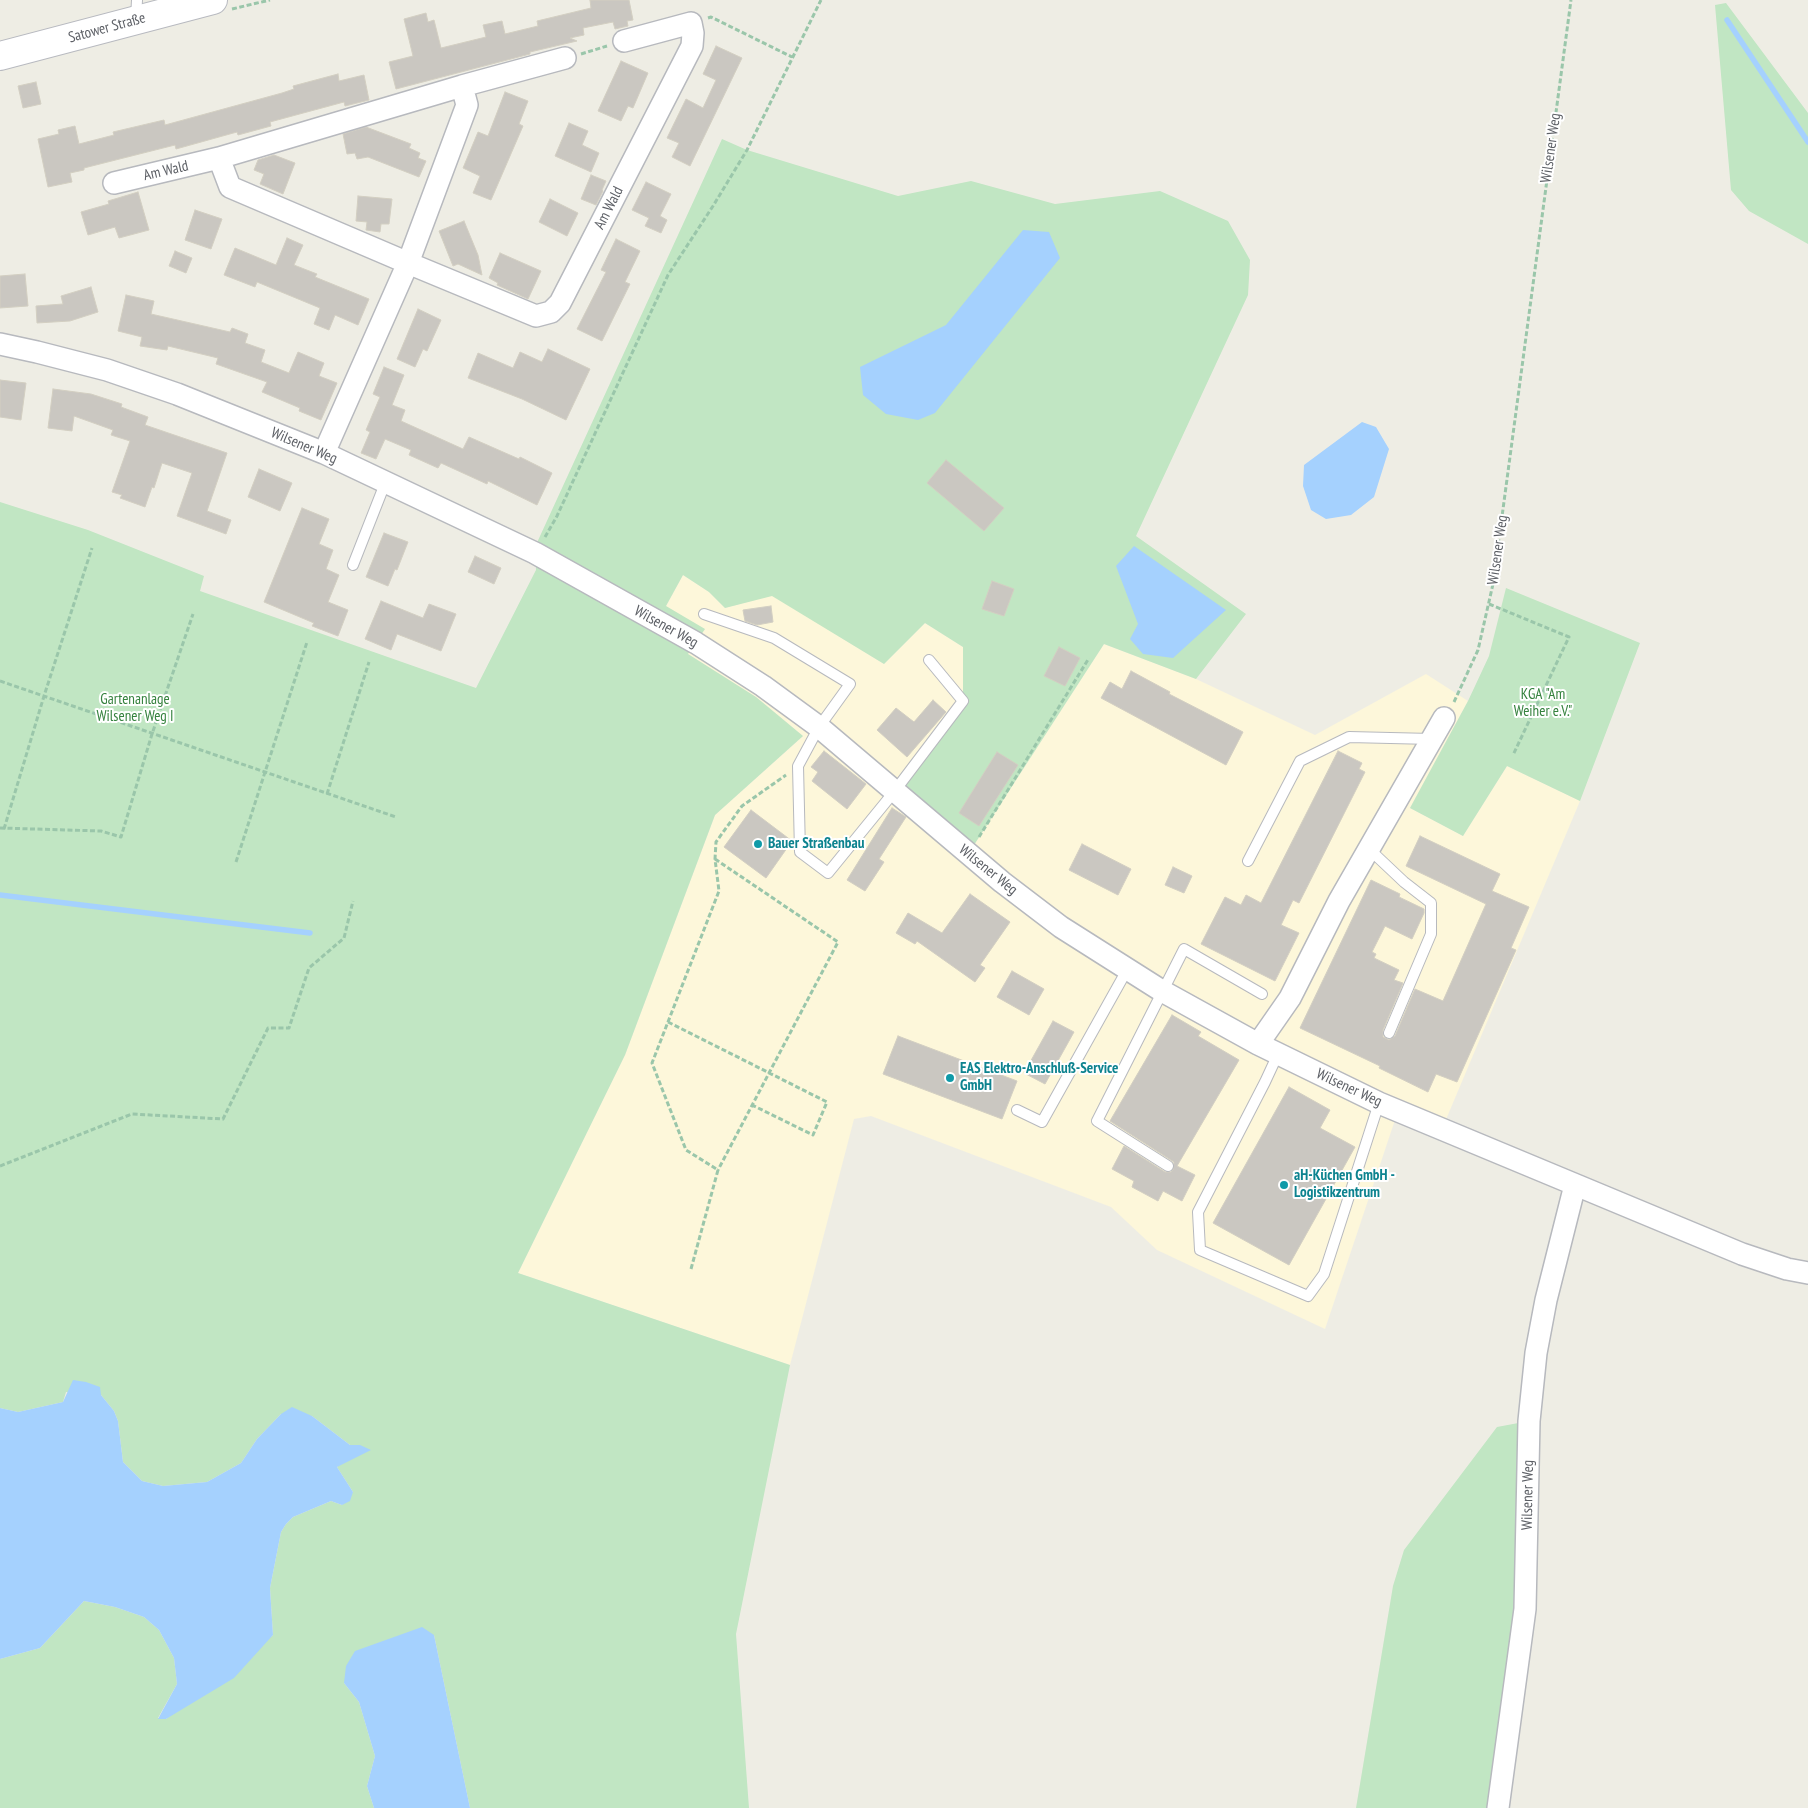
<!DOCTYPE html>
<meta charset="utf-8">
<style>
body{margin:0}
canvas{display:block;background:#eeede4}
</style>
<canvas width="1808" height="1808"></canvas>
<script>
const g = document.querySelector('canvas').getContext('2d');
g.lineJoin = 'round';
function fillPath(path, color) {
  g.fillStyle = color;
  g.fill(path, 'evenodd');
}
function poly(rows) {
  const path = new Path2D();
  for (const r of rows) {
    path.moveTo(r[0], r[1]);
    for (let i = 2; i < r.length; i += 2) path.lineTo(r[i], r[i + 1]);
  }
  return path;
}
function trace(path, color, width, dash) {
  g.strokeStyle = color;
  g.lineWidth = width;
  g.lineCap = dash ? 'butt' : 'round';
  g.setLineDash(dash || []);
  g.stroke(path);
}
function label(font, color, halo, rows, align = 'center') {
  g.font = font + ' "PT Sans Narrow",sans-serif';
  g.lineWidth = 4;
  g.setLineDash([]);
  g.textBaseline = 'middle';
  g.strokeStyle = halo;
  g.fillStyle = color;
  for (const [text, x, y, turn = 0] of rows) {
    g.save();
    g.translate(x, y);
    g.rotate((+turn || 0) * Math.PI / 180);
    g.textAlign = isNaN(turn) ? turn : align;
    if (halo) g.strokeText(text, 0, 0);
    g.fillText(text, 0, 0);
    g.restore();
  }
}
fillPath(poly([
 [683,575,709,592,725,608,772,595,884,664,925,623,963,647,963,701,974,845,1104,644,1196,679,1315,735,1426,674,1468,701,1410,808,1463,836,1507,766,1580,801,1442,1129,1398,1111,1325,1329,1157,1250,1111,1207,871,1116,854,1119,790,1365,518,1273,625,1055,715,815,803,736,756,697,688,654,666,606]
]), '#fdf7da');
fillPath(poly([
 [1726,3,1808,113,1808,244,1749,211,1731,190,1715,5],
 [722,139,747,150,898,196,971,181,1055,204,1160,191,1228,221,1250,260,1248,295,1136,536,1246,614,1196,679,1104,644,974,845,902,782,963,701,963,647,925,623,884,664,772,596,725,608,709,592,683,575,666,606,705,629,688,654,756,697,803,736,715,815,625,1055,518,1273,790,1365,736,1634,749,1808,470,1808,434,1635,344,1683,359,1702,375,1756,367,1786,374,1808,0,1808,0,1659,40,1648,84,1601,115,1607,144,1617,159,1630,174,1658,177,1684,158,1718,166,1719,273,1635,270,1588,281,1532,286,1524,293,1517,331,1501,342,1505,353,1492,337,1467,360,1445,350,1445,312,1416,281,1414,257,1439,241,1463,207,1482,163,1486,142,1481,123,1462,118,1421,114,1411,101,1395,66,1392,63,1402,18,1412,0,1408,0,502,88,530,204,576,200,591,476,688,536,570,535,547],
 [1506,588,1640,643,1580,801,1507,766,1463,836,1410,808,1468,701,1489,656],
 [1529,1421,1525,1609,1498,1808,1356,1808,1393,1586,1404,1550,1497,1427]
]), '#c1e6c3');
fillPath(poly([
 [1023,230,1049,232,1060,258,935,413,918,420,886,414,863,395,860,367,946,325],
 [1362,422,1376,427,1389,449,1374,497,1351,515,1326,519,1311,510,1303,486,1304,465],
 [1134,546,1226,610,1173,658,1143,654,1130,639,1138,624,1116,566],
 [73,1380,86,1382,100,1387,101,1395,114,1411,118,1421,123,1462,142,1481,163,1486,207,1482,241,1463,257,1439,281,1414,292,1407,312,1416,350,1445,360,1445,371,1450,337,1467,353,1492,350,1501,342,1505,331,1501,293,1517,286,1524,281,1532,270,1588,273,1635,234,1678,166,1719,158,1719,177,1684,174,1658,159,1630,144,1617,115,1607,84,1601,40,1648,0,1659,0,1408,18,1412,63,1402],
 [422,1627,434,1635,470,1808,374,1808,367,1786,375,1756,359,1702,344,1683,346,1666,355,1651]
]), '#a5d1fe');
trace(poly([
 [1727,20,1808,142],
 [0,895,310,933]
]), '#a5d1fe', 5.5);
const building = poly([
 [590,0,629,0,633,20,627,21,628,26,615,29,613,22,583,28,584,35,570,38,577,41,530,52,530,54,396,89,389,62,413,56,404,19,426,13,428,22,434,20,441,48,486,37,483,25,502,21,505,34,538,26,537,21,591,8,590,0],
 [716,46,742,58,690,166,672,157,679,143,667,138,686,99,703,108,716,80,703,74,716,46],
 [621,61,648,73,633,108,628,106,621,121,598,111,621,61],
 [338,74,339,81,364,75,369,100,345,106,344,102,270,122,271,126,238,135,237,132,176,149,175,145,84,168,84,170,70,173,72,182,48,187,38,139,59,134,58,130,75,126,79,144,114,135,113,132,164,120,165,125,282,93,294,89,293,86,338,74],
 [36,82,41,104,23,108,18,86,36,82],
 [505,92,528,101,519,124,523,126,491,200,473,193,480,176,463,168,478,132,488,136,505,92],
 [569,123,588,131,582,145,599,153,591,172,555,156,569,123],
 [366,127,411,144,409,148,420,153,418,158,426,161,419,177,368,157,357,159,355,153,347,154,343,134,366,127],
 [274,155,295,163,283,194,260,184,264,174,254,170,258,160,274,155],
 [591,175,606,181,602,190,603,191,596,205,581,199,591,175],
 [646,182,671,194,660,216,667,220,661,233,645,226,649,218,632,210,646,182],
 [138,192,149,230,119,238,115,227,88,235,81,212,109,204,108,201,138,192],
 [358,196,392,199,389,224,381,224,380,232,366,230,367,222,356,221,358,196],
 [550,199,578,213,567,236,539,222,550,199],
 [195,210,222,219,211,249,185,240,195,210],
 [464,221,478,255,482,275,458,264,453,266,439,231,464,221],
 [287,238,303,245,294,265,317,274,315,277,369,299,358,325,335,315,329,330,314,324,320,308,257,282,255,287,224,275,235,248,276,265,287,238],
 [616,239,640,251,625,282,630,284,602,341,577,329,606,272,601,270,616,239],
 [175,251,192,258,186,273,169,266,175,251],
 [500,253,541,271,528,299,497,285,498,283,489,278,500,253],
 [25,274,28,306,0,308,0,276,25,274],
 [91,287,98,312,70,321,37,323,36,306,63,304,61,296,91,287],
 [126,295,154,301,151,314,230,332,232,328,248,334,245,343,265,350,261,362,289,373,298,352,324,363,319,376,337,383,321,420,299,411,300,408,262,392,267,382,216,364,218,358,168,346,167,350,140,346,142,337,118,331,126,295],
 [418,309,441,320,427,351,423,349,415,367,397,359,418,309],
 [548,349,590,369,566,420,522,399,468,378,478,353,513,368,520,352,542,362,548,349],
 [384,367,404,375,392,405,405,410,401,421,463,449,469,437,519,459,520,457,552,473,537,505,488,481,487,484,441,463,438,468,409,455,411,450,385,439,376,459,361,453,370,432,366,430,380,397,373,394,384,367],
 [0,380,26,383,21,420,0,417,0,380],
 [53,389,91,394,122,404,121,407,148,417,145,425,227,453,207,511,231,520,226,534,177,516,192,473,162,463,154,488,152,487,145,507,120,498,122,495,112,492,130,441,111,435,113,430,74,416,72,431,48,428,53,389],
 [946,460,1004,508,984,531,927,483,946,460],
 [259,469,292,483,280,511,248,497,259,469],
 [302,508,329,519,319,544,333,550,326,569,339,575,328,602,348,610,338,636,312,626,314,623,264,602,302,508],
 [384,533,408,542,397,570,395,569,388,586,366,577,384,533],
 [475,556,501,568,494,584,468,572,475,556],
 [992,581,1014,589,1004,616,982,609,992,581],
 [381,601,423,618,429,604,456,614,441,651,397,634,391,650,365,639,381,601],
 [771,606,773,622,757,625,745,621,743,610,771,606],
 [1059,647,1080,658,1065,686,1044,676,1059,647],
 [1131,671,1170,692,1169,694,1243,732,1226,765,1101,698,1110,682,1122,689,1131,671],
 [933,700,946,712,907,757,877,730,896,708,914,722,933,700],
 [824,751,866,784,847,809,812,781,818,772,811,767,824,751],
 [1338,751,1362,763,1359,769,1365,772,1299,903,1293,900,1281,925,1299,933,1275,981,1201,944,1225,897,1241,905,1246,895,1261,903,1338,751],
 [997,752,1018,765,979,826,959,813,997,752],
 [892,808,906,817,879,859,884,862,865,891,847,880,892,808],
 [751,810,792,841,766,878,724,847,751,810],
 [1420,836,1500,874,1492,891,1529,907,1511,948,1516,950,1457,1082,1436,1074,1428,1092,1379,1068,1380,1066,1300,1028,1371,880,1400,894,1399,897,1424,909,1424,913,1412,939,1385,926,1372,952,1376,954,1374,958,1399,970,1394,980,1403,983,1383,1030,1383,1037,1389,1040,1395,1036,1415,989,1443,1001,1486,904,1406,866,1420,836],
 [1082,844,1131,869,1118,895,1069,870,1082,844],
 [1173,867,1192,876,1184,893,1165,885,1173,867],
 [970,894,1010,922,980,965,985,968,975,982,917,941,915,944,896,933,908,913,942,933,970,894],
 [1012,971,1044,989,1029,1015,997,997,1012,971],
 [1172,1015,1201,1032,1198,1036,1239,1060,1177,1166,1195,1175,1182,1201,1163,1191,1158,1201,1132,1187,1134,1181,1112,1169,1124,1146,1165,1172,1171,1172,1173,1170,1174,1162,1110,1121,1172,1015],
 [1053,1021,1074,1032,1045,1084,1024,1073,1053,1021],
 [898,1036,1017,1081,1002,1119,883,1074,898,1036],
 [1289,1087,1330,1110,1320,1128,1355,1147,1289,1265,1213,1223,1289,1087]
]);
fillPath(building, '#cac7c1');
trace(building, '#d3cfc2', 1);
const lane = poly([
 [136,19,137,0],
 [353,565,386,481],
 [704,614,774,638,850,684,819,727,798,766,800,852,828,873,894,792,963,701,929,660],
 [1368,848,1404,882,1431,903,1431,934,1389,1033],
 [1248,861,1300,761,1349,737,1432,739],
 [1278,1054,1265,1082,1198,1212,1200,1250,1308,1296,1324,1274,1379,1103],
 [1017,1110,1042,1122,1127,970],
 [1168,1166,1097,1121,1184,949,1262,994]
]);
const street = poly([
 [462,86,467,105,408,263,536,316,551,312,560,303,692,46,693,33,691,23,624,41],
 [219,158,462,86,565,58],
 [114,183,219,158,230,187,408,263,324,453],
 [0,344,37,352,107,370,177,394,324,453,535,553,696,643,763,686,819,727,1002,882,1061,927,1162,991,1258,1044,1379,1103,1742,1254,1787,1269,1808,1273],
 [1258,1044,1290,998,1339,901,1444,718],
 [1498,1808,1525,1609,1529,1421,1536,1353,1546,1300,1575,1185]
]);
const secondary = poly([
 [0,56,213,0]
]);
trace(lane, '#b7b9be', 12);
trace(street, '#b7b9be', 24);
trace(secondary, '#b8bac0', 30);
trace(poly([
 [232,9,270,0],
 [708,18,711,17,792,57],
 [581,54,607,46],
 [545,537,557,516,668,275,713,206,747,150,821,0],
 [1489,604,1569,637,1513,755],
 [0,681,396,817],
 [1454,702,1478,650,1493,584,1571,0],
 [327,794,369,662],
 [0,828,101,831,121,837,152,734,193,614],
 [4,829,44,696,92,548],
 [979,837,1089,658],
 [715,859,838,942,718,1170],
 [236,862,307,642],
 [668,1022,827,1102,813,1135,752,1105],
 [0,1166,132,1114,223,1119,268,1028,289,1028,309,968,344,938,353,901],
 [691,1269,718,1170,686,1150,652,1063,719,891,715,859,716,842,742,806,786,775]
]), '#9ac6aa', 3, [5, 2.5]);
trace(lane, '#fff', 10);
trace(street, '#fff', 21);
trace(secondary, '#fff', 28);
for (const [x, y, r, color] of [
 [758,844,5,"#0f9aa8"],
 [950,1078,5,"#0f9aa8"],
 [1284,1185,5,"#0f9aa8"]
]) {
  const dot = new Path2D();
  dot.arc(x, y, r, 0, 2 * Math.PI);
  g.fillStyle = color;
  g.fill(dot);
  trace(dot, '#fff', 2);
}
label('15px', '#5c5f65', '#fff', [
 ["Satower Straße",107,28,-15],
 ["Wilsener Weg",1551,148,-82],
 ["Am Wald",166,171,-13],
 ["Am Wald",609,208,-63],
 ["Wilsener Weg",304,446,23],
 ["Wilsener Weg",1498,550,-82],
 ["Wilsener Weg",666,627,29],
 ["Wilsener Weg",988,870,39],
 ["Wilsener Weg",1349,1088,25],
 ["Wilsener Weg",1528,1495,-89]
]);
label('15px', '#35823e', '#fff', [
 ["KGA \"Am",1543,695],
 ["Weiher e.V.\"",1543,712],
 ["Gartenanlage",135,700],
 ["Wilsener Weg I",135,717]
]);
label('bold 15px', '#0d838f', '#fff', [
 ["Bauer Straßenbau",768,844],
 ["EAS Elektro-Anschluß-Service",960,1069],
 ["GmbH",960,1086],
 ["aH-Küchen GmbH -",1294,1176],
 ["Logistikzentrum",1294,1193]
], 'left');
</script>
